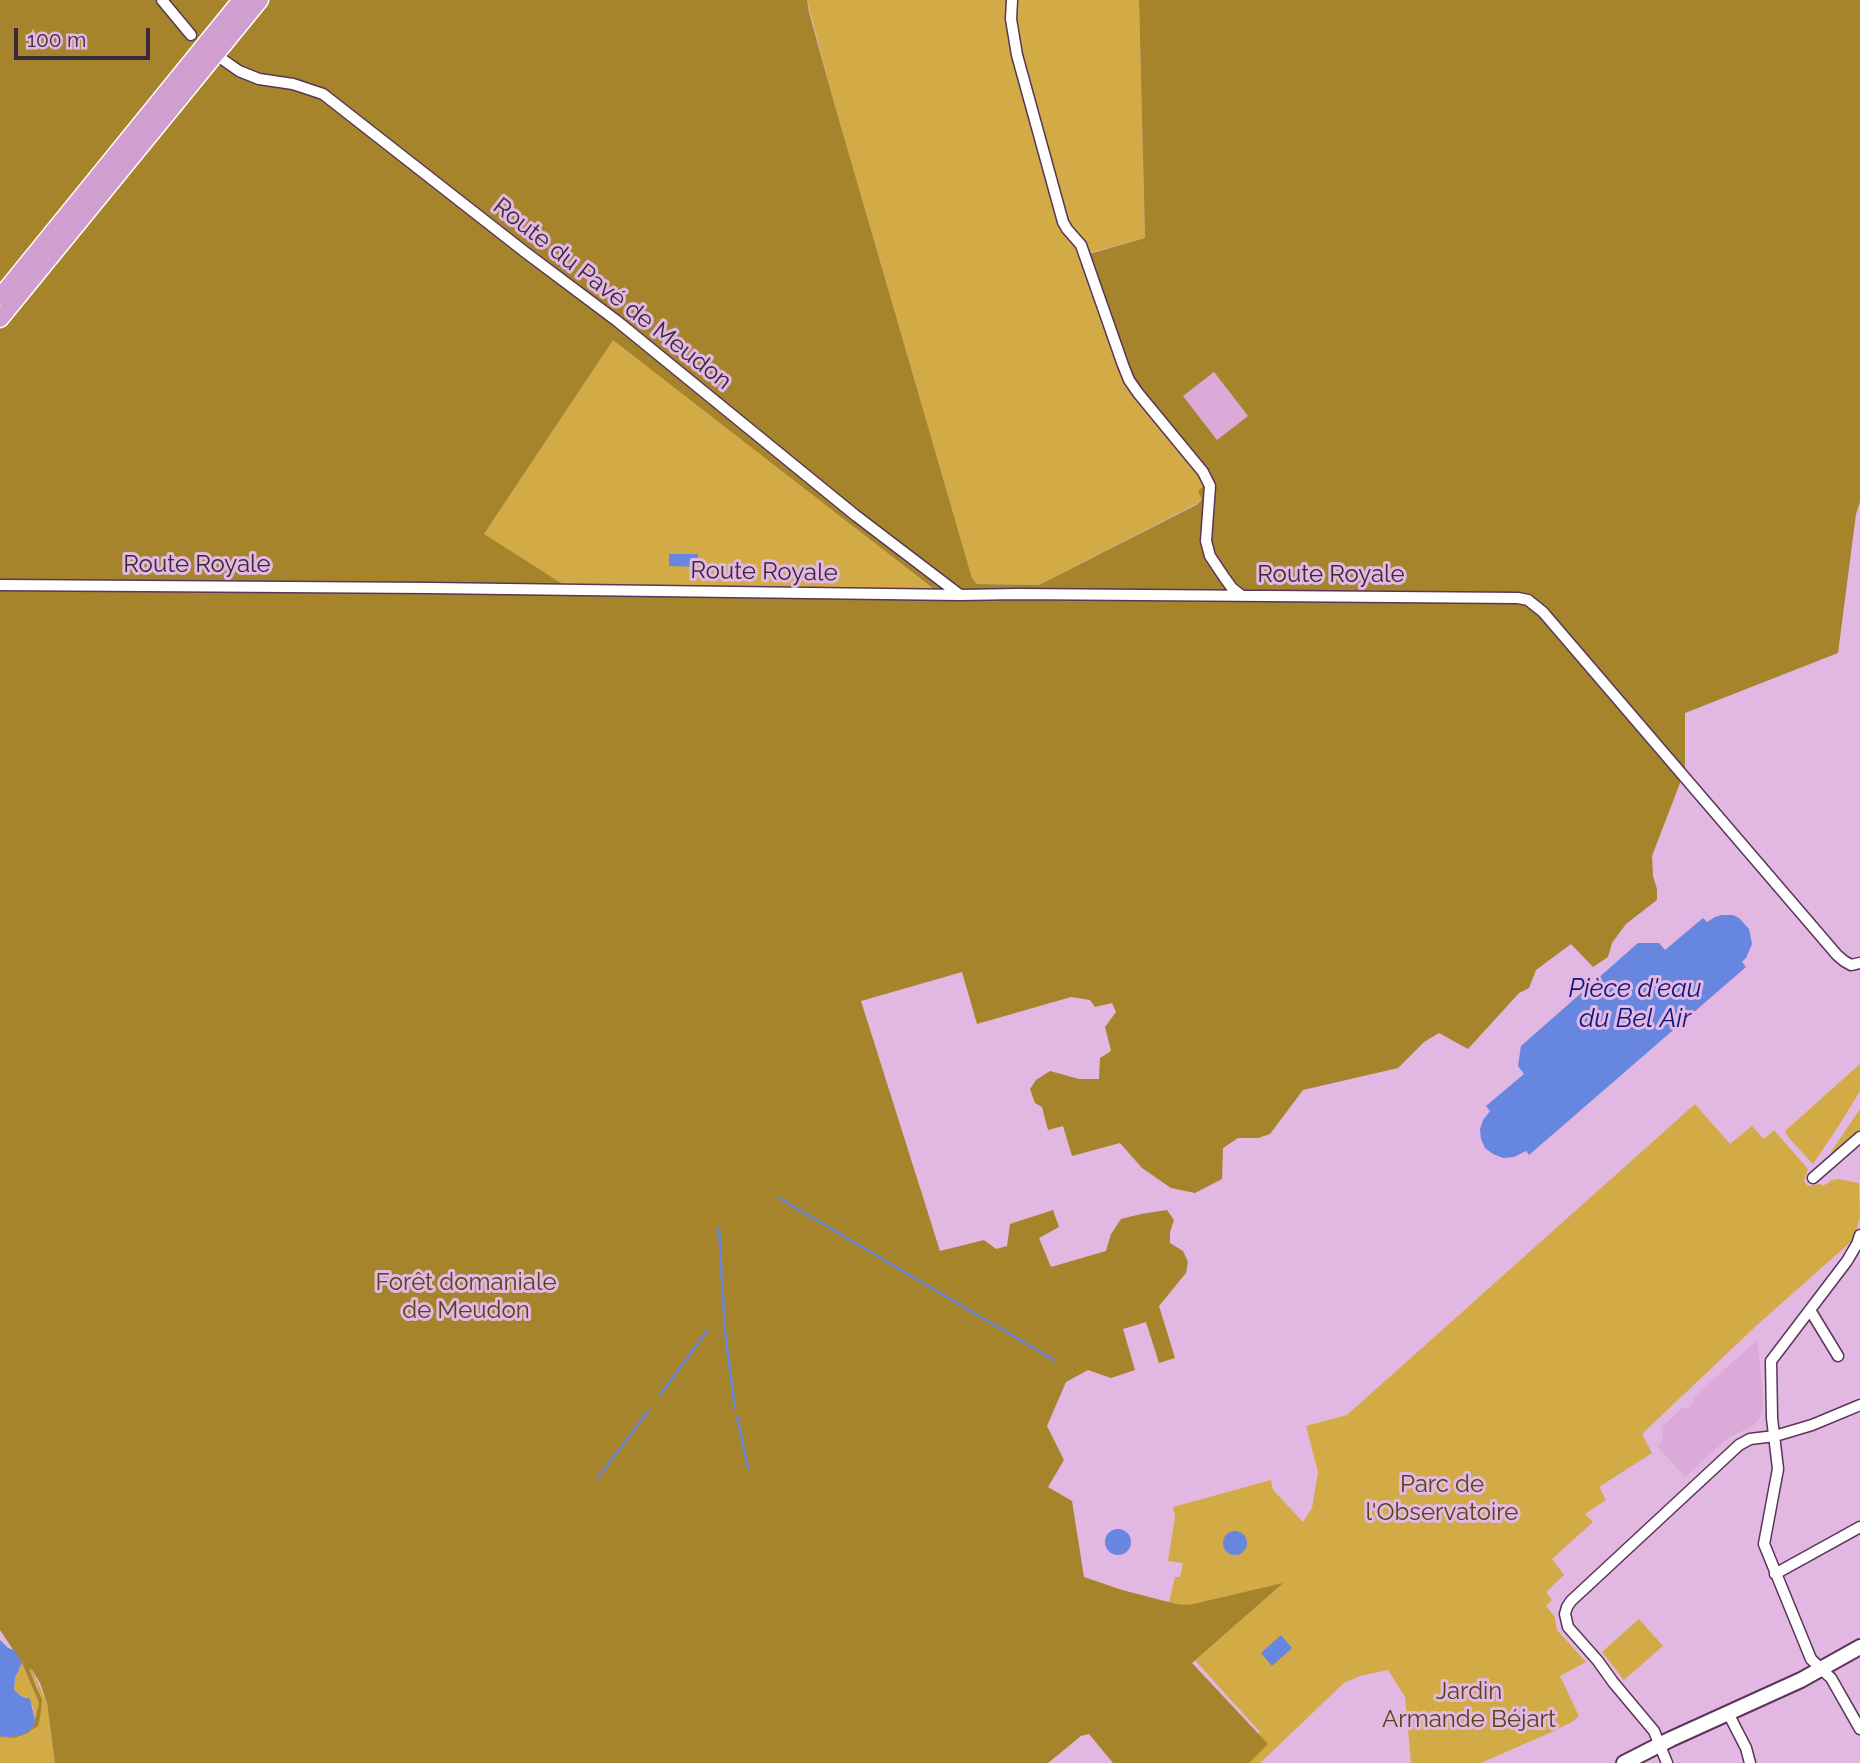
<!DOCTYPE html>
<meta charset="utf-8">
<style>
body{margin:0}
#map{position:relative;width:1860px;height:1763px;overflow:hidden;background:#e2b7e1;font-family:Raleway,sans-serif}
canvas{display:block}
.scale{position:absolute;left:14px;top:28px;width:136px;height:32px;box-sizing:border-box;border:4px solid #392939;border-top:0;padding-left:9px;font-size:21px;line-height:24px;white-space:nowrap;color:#392939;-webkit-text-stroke:5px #e2b7e1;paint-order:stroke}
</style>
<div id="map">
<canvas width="1860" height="1763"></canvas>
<div class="scale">100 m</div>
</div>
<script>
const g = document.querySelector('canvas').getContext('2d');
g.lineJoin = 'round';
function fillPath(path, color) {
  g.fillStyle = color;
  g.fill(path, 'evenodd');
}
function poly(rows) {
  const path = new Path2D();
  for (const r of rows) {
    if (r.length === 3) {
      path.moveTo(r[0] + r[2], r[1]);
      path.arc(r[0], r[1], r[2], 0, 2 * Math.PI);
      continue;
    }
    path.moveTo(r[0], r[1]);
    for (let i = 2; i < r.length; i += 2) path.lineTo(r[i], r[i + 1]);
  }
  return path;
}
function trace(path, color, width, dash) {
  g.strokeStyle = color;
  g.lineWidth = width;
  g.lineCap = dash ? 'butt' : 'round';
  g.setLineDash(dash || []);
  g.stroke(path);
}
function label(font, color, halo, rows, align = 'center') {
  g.font = font + ' Raleway,sans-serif';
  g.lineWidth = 6;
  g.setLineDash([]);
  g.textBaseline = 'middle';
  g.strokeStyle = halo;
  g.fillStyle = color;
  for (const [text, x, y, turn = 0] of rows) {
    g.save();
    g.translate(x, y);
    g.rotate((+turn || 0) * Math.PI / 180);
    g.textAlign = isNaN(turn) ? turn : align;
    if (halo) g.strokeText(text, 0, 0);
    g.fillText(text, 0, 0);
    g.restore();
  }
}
fillPath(poly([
 [1214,372,1248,416,1217,440,1182,396],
 [1757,1340,1763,1392,1763,1408,1759,1419,1752,1426,1728,1438,1685,1477,1657,1446,1663,1441,1662,1427,1683,1407,1688,1408,1694,1402,1692,1399]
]), '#dbaad9');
fillPath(poly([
 [807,0,1139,0,1145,238,1089,253,1172,427,1204,481,1204,488,1198,491,1202,500,1198,503,1039,585,977,584,972,578,833,99],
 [613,339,940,594,572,590,483,535],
 [1860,1064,1860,1091,1838,1127,1813,1164,1788,1137,1785,1131],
 [1695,1104,1730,1144,1752,1126,1764,1139,1774,1130,1808,1169,1804,1181,1808,1186,1821,1184,1823,1186,1832,1180,1838,1179,1859,1183,1860,1217,1854,1239,1756,1326,1642,1434,1652,1453,1599,1487,1606,1500,1585,1514,1593,1522,1552,1559,1564,1575,1546,1592,1552,1600,1546,1606,1555,1617,1557,1630,1586,1662,1560,1676,1579,1716,1572,1722,1547,1734,1481,1763,1411,1763,1405,1697,1388,1670,1360,1676,1344,1683,1260,1763,1225,1763,1260,1732,1192,1657,1170,1618,1169,1603,1175,1577,1180,1577,1183,1563,1168,1561,1175,1517,1173,1507,1271,1480,1273,1490,1303,1522,1312,1508,1318,1472,1306,1426,1347,1415],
 [1860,1109,1860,1131,1833,1155,1831,1152],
 [1639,1619,1663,1646,1624,1680,1602,1652],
 [22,1663,39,1703,35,1720,33,1707,27,1697,21,1696,14,1690,15,1678],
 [28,1668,32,1670,47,1703,55,1763,0,1763,0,1737,14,1738,26,1734,33,1730,40,1718,38,1688]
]), '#d3ab46');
fillPath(poly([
 [0,0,807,0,809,12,833,99,972,578,977,584,1039,585,1196,505,1202,500,1198,491,1204,486,1205,484,1172,426,1139,386,1129,370,1089,254,1145,238,1139,0,1860,0,1860,502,1856,514,1838,653,1685,713,1685,770,1652,856,1653,876,1657,889,1657,900,1626,924,1612,943,1608,957,1593,967,1571,944,1536,970,1529,988,1519,993,1468,1049,1439,1033,1424,1042,1398,1068,1303,1090,1270,1134,1258,1138,1238,1138,1223,1148,1222,1179,1195,1193,1171,1188,1142,1168,1120,1143,1072,1156,1063,1126,1048,1130,1042,1107,1035,1103,1030,1089,1036,1080,1050,1071,1079,1079,1099,1079,1100,1058,1111,1051,1105,1027,1116,1012,1112,1003,1095,1007,1090,1000,1071,997,977,1024,962,972,861,1001,940,1251,984,1240,996,1249,1007,1246,1010,1224,1053,1210,1059,1227,1039,1238,1051,1267,1106,1251,1111,1234,1121,1219,1141,1214,1167,1210,1174,1220,1170,1232,1170,1243,1183,1251,1188,1262,1186,1273,1159,1306,1175,1358,1159,1363,1146,1322,1123,1329,1135,1370,1111,1378,1088,1370,1066,1382,1047,1426,1064,1460,1048,1487,1072,1501,1084,1577,1122,1590,1176,1604,1189,1605,1283,1583,1192,1663,1268,1744,1249,1763,1113,1763,1089,1734,1081,1736,1048,1763,55,1763,47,1703,40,1683,32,1670,29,1669,42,1700,40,1718,38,1726,26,1734,14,1738,0,1737,0,1736,10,1737,33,1728,39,1703,22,1663,0,1630],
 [613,340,939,593,572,590,484,534],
 [1214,372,1248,416,1217,440,1183,396]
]), '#a6842b');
fillPath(poly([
 [669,554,698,554,698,567,669,566],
 [1722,915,1733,915,1739,918,1749,929,1752,944,1746,958,1742,962,1746,967,1529,1155,1526,1151,1514,1157,1503,1158,1493,1154,1485,1148,1481,1139,1480,1129,1483,1120,1490,1111,1486,1106,1524,1074,1518,1066,1521,1046,1638,943,1659,943,1665,950,1703,918,1707,922,1715,917],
 [1118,1542,13],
 [1235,1543,12],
 [1281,1635,1292,1648,1272,1666,1261,1653],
 [0,1640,8,1648,14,1650,22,1663,15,1678,14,1690,21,1696,30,1699,35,1720,34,1727,22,1735,10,1737,0,1736]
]), '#6686df');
trace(poly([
 [779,1198,1054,1360],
 [719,1228,725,1331,735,1408],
 [660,1395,707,1331],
 [737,1416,748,1468],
 [598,1478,648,1411]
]), '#6686df', 2.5);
const minor = poly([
 [162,0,191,35],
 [1012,0,1011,19,1017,55,1063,222,1067,229,1081,245,1123,365,1129,380,1138,393,1203,472,1210,486,1206,541,1210,556,1224,577,1232,588,1242,596],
 [222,59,239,71,259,79,293,84,323,94,525,252,617,321,855,515,960,595],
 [0,585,430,588,960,595,1018,594,1518,598,1528,600,1543,612,1837,955,1844,961,1851,965,1860,963],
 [1813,1178,1860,1137],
 [1860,1235,1857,1244,1847,1261,1771,1361,1772,1418,1778,1469,1764,1544,1811,1659,1831,1678,1860,1729],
 [1810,1310,1838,1356],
 [1775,1574,1860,1527],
 [1728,1713,1746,1748,1750,1763],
 [1667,1763,1654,1731,1613,1682,1598,1661,1568,1627,1565,1614,1567,1607,1571,1601,1739,1445,1750,1439,1775,1436,1812,1425,1860,1405]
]);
const secondary = poly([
 [1624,1763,1671,1739,1801,1680,1860,1647]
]);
const trunk = poly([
 [0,297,241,0],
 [0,319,260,0]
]);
trace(minor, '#593558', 13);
trace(secondary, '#593558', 18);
trace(trunk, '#fff', 19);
trace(minor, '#fff', 10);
trace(secondary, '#fff', 14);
trace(trunk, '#d09ecf', 16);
label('24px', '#392939', '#e2b7e1', [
 ["Route du Pavé de Meudon",612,294,38],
 ["Route Royale",197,565],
 ["Route Royale",764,572,1],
 ["Route Royale",1331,575]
]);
label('24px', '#564415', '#e2b7e1', [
 ["Forêt domaniale",466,1283],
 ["de Meudon",466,1311],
 ["Parc de",1442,1485],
 ["l'Observatoire",1442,1513],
 ["Jardin",1469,1692],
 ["Armande Béjart",1469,1720]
]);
label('italic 26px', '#0e1781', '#e2b7e1', [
 ["Pièce d'eau",1635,989],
 ["du Bel Air",1635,1019]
]);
</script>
